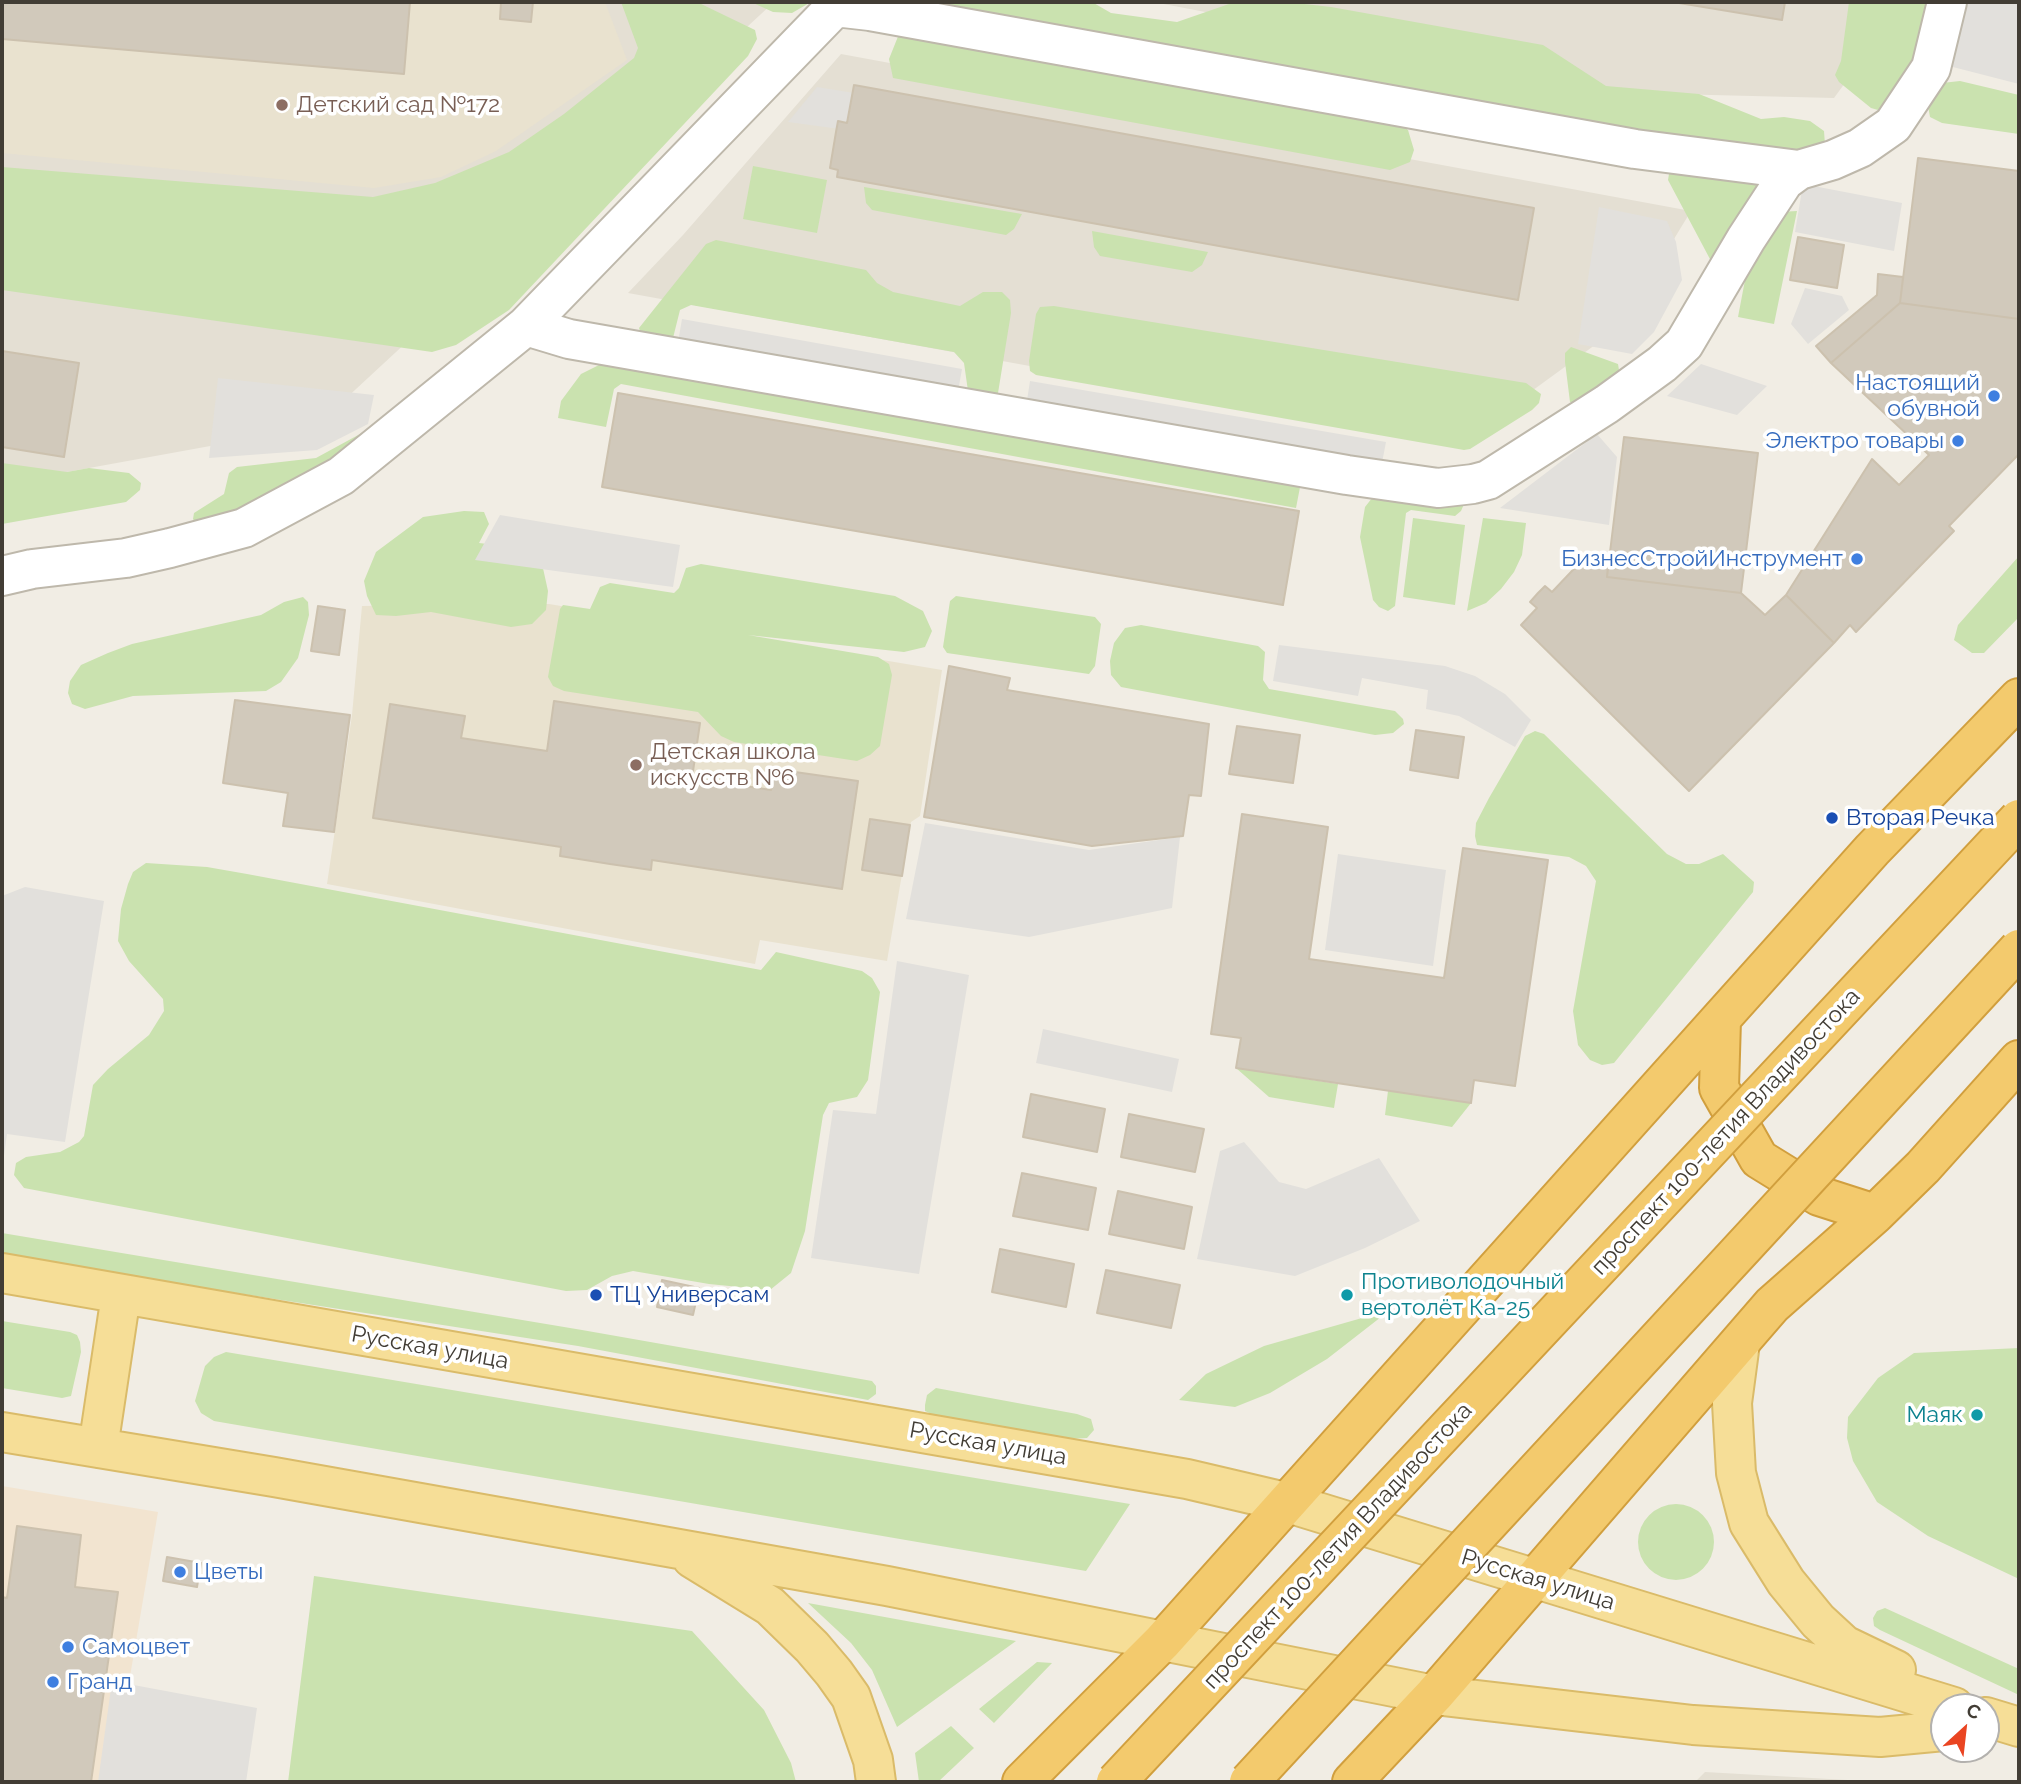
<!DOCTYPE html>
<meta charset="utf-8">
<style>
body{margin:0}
#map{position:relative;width:2021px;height:1784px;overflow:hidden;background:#f1ede4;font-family:Raleway,sans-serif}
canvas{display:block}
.frame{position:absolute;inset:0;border:4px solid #423d35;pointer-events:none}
.north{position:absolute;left:1930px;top:1693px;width:70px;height:70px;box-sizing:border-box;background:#fff;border:2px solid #b3b1ae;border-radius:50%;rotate:27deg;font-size:19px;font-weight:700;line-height:28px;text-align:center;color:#423d35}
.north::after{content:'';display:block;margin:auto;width:24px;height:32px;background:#ea4522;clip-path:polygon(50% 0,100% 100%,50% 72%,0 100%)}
</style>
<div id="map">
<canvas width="2021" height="1784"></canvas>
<div class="frame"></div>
<div class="north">С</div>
</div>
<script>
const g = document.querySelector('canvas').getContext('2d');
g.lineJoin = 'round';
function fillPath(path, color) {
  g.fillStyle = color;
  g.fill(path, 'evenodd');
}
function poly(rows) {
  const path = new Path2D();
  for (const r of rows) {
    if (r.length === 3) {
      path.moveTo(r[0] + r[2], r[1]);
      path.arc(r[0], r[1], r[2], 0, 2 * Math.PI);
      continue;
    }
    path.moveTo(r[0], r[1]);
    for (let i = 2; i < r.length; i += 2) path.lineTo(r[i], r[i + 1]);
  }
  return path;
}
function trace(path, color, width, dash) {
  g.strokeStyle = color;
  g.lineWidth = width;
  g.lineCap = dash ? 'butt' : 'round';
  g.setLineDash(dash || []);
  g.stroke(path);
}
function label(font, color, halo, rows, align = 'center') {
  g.font = font + ' Raleway,sans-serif';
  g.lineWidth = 7;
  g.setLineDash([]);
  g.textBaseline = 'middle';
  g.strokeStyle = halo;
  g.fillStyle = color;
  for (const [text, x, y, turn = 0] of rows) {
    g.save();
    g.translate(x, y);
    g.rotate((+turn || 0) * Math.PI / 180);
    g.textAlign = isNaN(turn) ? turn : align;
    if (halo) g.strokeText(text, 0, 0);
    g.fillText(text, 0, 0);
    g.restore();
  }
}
fillPath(poly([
 [2,2,774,2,315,427,67,472,2,515],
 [1153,2,1899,2,1894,16,1834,98,1630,93],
 [841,54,1691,211,1621,326,1459,444,628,293,683,235],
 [1705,1772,1883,1782,1695,1782]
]), '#e4dfd3');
fillPath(poly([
 [2,1486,158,1512,112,1782,2,1782]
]), '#f2e4d0');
fillPath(poly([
 [2,2,605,2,627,60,496,151,441,177,374,188,2,153],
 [549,604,942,670,920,816,911,822,887,961,760,940,755,964,327,884,352,715,362,606]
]), '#e9e2cf');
fillPath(poly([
 [621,2,697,2,755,30,757,39,748,56,509,310,456,345,432,352,2,290,2,167,373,197,435,183,509,152,564,114,634,58,638,48],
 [751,2,811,2,792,13,773,12],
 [939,2,1092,2,1111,13,1177,22,1229,4,1254,2,1287,2,1331,7,1543,45,1606,86,1699,94,1761,119,1784,117,1810,121,1824,131,1825,145,1801,164,936,12],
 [1849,2,1926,2,1928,27,1899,95,1878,110,1871,108,1839,82,1835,75,1841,61],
 [901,29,1391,118,1408,130,1414,150,1410,162,1390,170,893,78,889,59],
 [1960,81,2019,95,2019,134,1942,123,1930,117,1928,106,1942,83],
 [753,166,827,180,817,233,743,219],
 [1670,168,1760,180,1767,186,1711,261,1668,180],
 [864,187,1022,214,1014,229,1006,235,872,210,866,203],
 [1797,211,1774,324,1738,317,1752,243,1780,212],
 [1092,231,1208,252,1202,265,1192,272,1100,256,1094,247],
 [716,240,866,270,877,283,893,292,960,306,983,292,1002,292,1010,300,1011,313,998,393,981,397,968,391,964,363,954,352,691,305,680,310,673,338,642,338,639,328,706,244],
 [1054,306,1526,383,1541,394,1539,403,1532,410,1470,449,1464,450,1036,375,1030,371,1029,361,1036,314,1040,307],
 [1571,347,1618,364,1619,370,1583,401,1575,403,1570,402,1565,362,1565,353],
 [605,362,1301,482,1296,508,621,384,614,389,606,427,558,418,561,401,581,374],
 [371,428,336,469,198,527,193,519,194,513,224,494,229,473,237,467,316,458],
 [2,463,67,472,89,468,129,473,141,483,140,490,126,502,2,524],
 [1376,493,1464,504,1461,511,1455,516,1411,510,1406,513,1395,606,1388,611,1379,607,1373,600,1360,537,1365,507],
 [464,511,484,512,489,524,479,543,539,550,548,591,546,610,532,624,511,627,431,612,396,616,376,615,367,596,364,581,376,552,423,517],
 [1413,518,1465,525,1455,605,1403,597],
 [1483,518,1526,523,1522,555,1514,572,1501,589,1486,603,1467,611],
 [2019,556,2019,617,1984,653,1972,653,1954,640,1958,625],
 [701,564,895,596,923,611,932,631,925,647,904,652,748,635,878,657,889,664,892,675,880,746,870,755,857,761,734,742,721,736,698,712,564,691,553,686,548,677,560,609,563,605,590,609,600,587,610,583,674,593,679,588,686,568],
 [956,596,1095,617,1101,624,1095,666,1089,674,947,653,943,647,950,601],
 [303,597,308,602,309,615,298,658,281,682,266,691,133,696,85,709,72,704,68,693,70,681,81,665,108,653,132,644,261,615,284,602],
 [1141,625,1258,646,1265,652,1263,680,1269,689,1395,711,1403,719,1404,724,1393,733,1375,735,1121,687,1111,675,1110,661,1114,643,1125,628],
 [1535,731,1544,734,1667,854,1686,864,1699,864,1723,854,1754,882,1753,892,1614,1063,1602,1065,1590,1060,1578,1045,1573,1011,1596,881,1586,866,1569,857,1477,845,1475,836,1476,823,1489,798,1525,736],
 [146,863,207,867,247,874,761,970,776,952,862,971,872,978,880,992,868,1080,857,1097,829,1103,823,1115,805,1231,791,1273,770,1290,709,1284,633,1271,612,1276,587,1290,566,1291,24,1188,14,1175,16,1163,26,1157,60,1152,79,1142,84,1136,93,1085,108,1069,149,1035,164,1011,163,999,129,961,118,941,121,909,128,884,133,872],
 [1236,1068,1338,1084,1334,1108,1269,1097],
 [1388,1091,1471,1103,1452,1127,1385,1115],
 [2,1233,582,1330,872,1381,876,1386,876,1394,868,1400,578,1346,120,1275,2,1255],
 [1390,1310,1327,1359,1270,1393,1235,1407,1179,1400,1206,1374,1264,1346],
 [2,1321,70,1332,77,1335,80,1342,81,1352,71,1396,62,1398,2,1388],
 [2019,1348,2019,1579,1928,1536,1877,1502,1853,1461,1847,1438,1848,1417,1878,1378,1914,1353],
 [226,1352,1130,1504,1086,1571,214,1421,201,1413,195,1401,205,1366,214,1357],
 [936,1388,1077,1414,1091,1419,1094,1430,1087,1438,1069,1439,936,1416,925,1411,925,1405,927,1395],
 [1676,1542,38],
 [314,1576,692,1631,764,1710,791,1763,796,1782,288,1782],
 [808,1603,1016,1641,897,1727,872,1670,851,1643],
 [1885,1608,2019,1669,2019,1695,1880,1630,1874,1626,1873,1618,1877,1611],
 [1037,1662,1052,1663,994,1723,979,1709],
 [951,1726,974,1748,938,1782,919,1782,915,1753]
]), '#cae2af');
fillPath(poly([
 [1960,2,2019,2,2019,84,1949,66],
 [817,87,854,93,847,130,788,122],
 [1803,184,1902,203,1894,251,1795,232],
 [1599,207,1667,221,1676,242,1682,280,1654,332,1632,354,1578,344],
 [1805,288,1842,296,1849,310,1808,344,1791,324],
 [682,319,962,369,957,397,677,348],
 [1701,364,1767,386,1737,415,1667,396],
 [218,378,374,395,368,424,317,450,209,458],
 [1030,381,1386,442,1381,468,1026,407],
 [1597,434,1617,457,1609,525,1500,508],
 [500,515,680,545,673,587,475,560],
 [1279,645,1445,666,1475,676,1505,694,1531,720,1515,747,1459,716,1426,709,1428,690,1362,678,1358,696,1273,681],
 [925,823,1089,850,1180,837,1172,908,1029,937,906,919],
 [1338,854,1446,870,1433,966,1325,950],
 [25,887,104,901,65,1142,7,1134,3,1163,2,896],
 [897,961,969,975,919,1274,811,1258,833,1110,876,1114],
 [1043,1029,1179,1059,1172,1092,1036,1063],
 [1244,1142,1279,1182,1306,1189,1379,1158,1420,1221,1365,1248,1295,1276,1197,1259,1220,1151],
 [112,1681,257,1708,246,1782,98,1782]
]), '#e2e0dc');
const building = poly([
 [2,2,410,2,404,74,2,39,2,2],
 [501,2,533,2,531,22,500,19,501,2],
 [1673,2,1785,2,1782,20,1673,2],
 [854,85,1534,208,1518,300,837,177,838,170,830,168,836,132,838,121,847,123,854,85],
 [1918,158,2019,171,2019,319,1900,303,1918,158],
 [1798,237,1844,245,1837,288,1790,280,1798,237],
 [1878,274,1903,277,1900,303,1831,363,1816,346,1877,295,1878,274],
 [1900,303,2019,319,2019,454,1949,526,1954,531,1856,632,1850,625,1834,643,1786,595,1872,459,1899,485,1929,455,1831,363,1900,303],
 [2,351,79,363,64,457,2,447,2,351],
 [618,393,1299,511,1283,605,602,487,618,393],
 [1624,437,1758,453,1741,593,1607,577,1624,437],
 [1588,554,1609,554,1607,577,1741,593,1765,615,1786,595,1834,643,1689,791,1521,625,1537,608,1530,602,1538,593,1545,586,1552,592,1588,554],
 [318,606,345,610,339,655,311,651,318,606],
 [949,666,1010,678,1007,690,1209,724,1201,796,1189,795,1183,836,1092,846,924,817,949,666],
 [235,700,350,715,334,832,283,826,288,793,223,783,235,700],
 [554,701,700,723,692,778,771,790,774,769,858,781,842,889,652,860,651,870,610,864,560,856,561,847,373,818,390,704,465,716,461,738,547,751,554,701],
 [1237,726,1300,735,1293,783,1229,774,1237,726],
 [1416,730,1464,737,1458,778,1410,770,1416,730],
 [1242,814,1328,827,1309,959,1444,978,1463,848,1548,860,1515,1086,1474,1080,1471,1103,1236,1068,1241,1038,1211,1034,1242,814],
 [870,819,910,825,902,876,862,870,870,819],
 [1031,1094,1105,1109,1097,1152,1023,1137,1031,1094],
 [1129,1114,1204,1129,1195,1172,1121,1157,1129,1114],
 [1022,1173,1096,1188,1088,1230,1013,1216,1022,1173],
 [1118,1191,1192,1207,1184,1249,1109,1234,1118,1191],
 [1000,1249,1074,1264,1066,1307,992,1292,1000,1249],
 [1106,1270,1180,1285,1171,1328,1097,1313,1106,1270],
 [662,1280,699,1288,693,1315,657,1307,662,1280],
 [17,1526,81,1535,75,1587,118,1592,91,1782,2,1782,2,1597,7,1598,17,1526],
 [167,1557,201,1563,197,1587,163,1581,167,1557]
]);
fillPath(building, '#d1c9bb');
trace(building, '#ccc1ae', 2);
const minor = poly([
 [835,7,870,11,1635,149,1799,170,1833,160,1860,148,1893,125,1931,68,1947,2],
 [526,326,569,339,1347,475,1438,488,1473,484,1488,480,1607,404,1662,364,1684,344,1746,239,1784,181,1799,170],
 [2,576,32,569,126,558,170,548,244,528,341,476,526,326,840,2]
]);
const major = poly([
 [2,1273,1187,1479,1285,1502,1954,1707],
 [1740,1343,1732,1403,1736,1473,1749,1523,1786,1582,1818,1621,1844,1645,1896,1670],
 [2,1432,274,1477,887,1586,1434,1695,1693,1725,1880,1737,1944,1731],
 [98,1448,121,1295],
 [692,1558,770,1606,812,1647,834,1673,851,1697,873,1760,876,1782],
 [1986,1717,2019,1727]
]);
const highway = poly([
 [1721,1020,1719,1088,1759,1159,1819,1196,1875,1214],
 [1022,1782,1162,1642,1872,850,2019,698],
 [1352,1782,1434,1695,1772,1305,1875,1214,1923,1167,2019,1060]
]);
trace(minor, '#beb8ab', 42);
trace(major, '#dabb69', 42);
trace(highway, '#d19f3e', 42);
trace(minor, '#fff', 38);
trace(major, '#f6de97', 38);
trace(highway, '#f3ca6d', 38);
const highwayBridge = poly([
 [1116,1782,2019,819],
 [1249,1782,2019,949]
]);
trace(highwayBridge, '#d19f3e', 42, []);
trace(highwayBridge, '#f3ca6d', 38);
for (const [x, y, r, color] of [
 [282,105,7,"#8d6e63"],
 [1994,396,7,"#3f7fe0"],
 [1958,441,7,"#3f7fe0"],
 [1857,559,7,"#3f7fe0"],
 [636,765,7,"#8d6e63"],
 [1832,818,7,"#1a4fb4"],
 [596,1295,7,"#1a4fb4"],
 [1347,1295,7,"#0f9aa8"],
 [1977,1415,7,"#0f9aa8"],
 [180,1572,7,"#3f7fe0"],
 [68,1647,7,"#3f7fe0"],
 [53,1682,7,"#3f7fe0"]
]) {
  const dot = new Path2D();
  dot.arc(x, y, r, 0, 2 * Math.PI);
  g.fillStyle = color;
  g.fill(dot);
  trace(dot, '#fff', 2.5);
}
label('23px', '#785e54', '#fff', [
 ["Детский сад №172",296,105],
 ["Детская школа",650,752],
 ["искусств №6",650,778]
], 'left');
label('23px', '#366cbe', '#fff', [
 ["Настоящий",1980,383],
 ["обувной",1980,409],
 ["Электро товары",1944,441],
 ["БизнесСтройИнструмент",1843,559],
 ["Цветы",194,1572,"left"],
 ["Самоцвет",82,1647,"left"],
 ["Гранд",67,1682,"left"]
], 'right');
label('23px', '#164399', '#fff', [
 ["Вторая Речка",1846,818],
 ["ТЦ Универсам",610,1295]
], 'left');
label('23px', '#423d35', '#fff', [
 ["проспект 100-летия Владивостока",1726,1132,-47],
 ["Русская улица",430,1348,10],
 ["Русская улица",988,1444,10],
 ["проспект 100-летия Владивостока",1338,1546,-47],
 ["Русская улица",1538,1580,17]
]);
label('23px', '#0d838f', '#fff', [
 ["Противолодочный",1361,1282],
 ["вертолёт Ка-25",1361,1308],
 ["Маяк",1963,1415,"right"]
], 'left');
</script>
